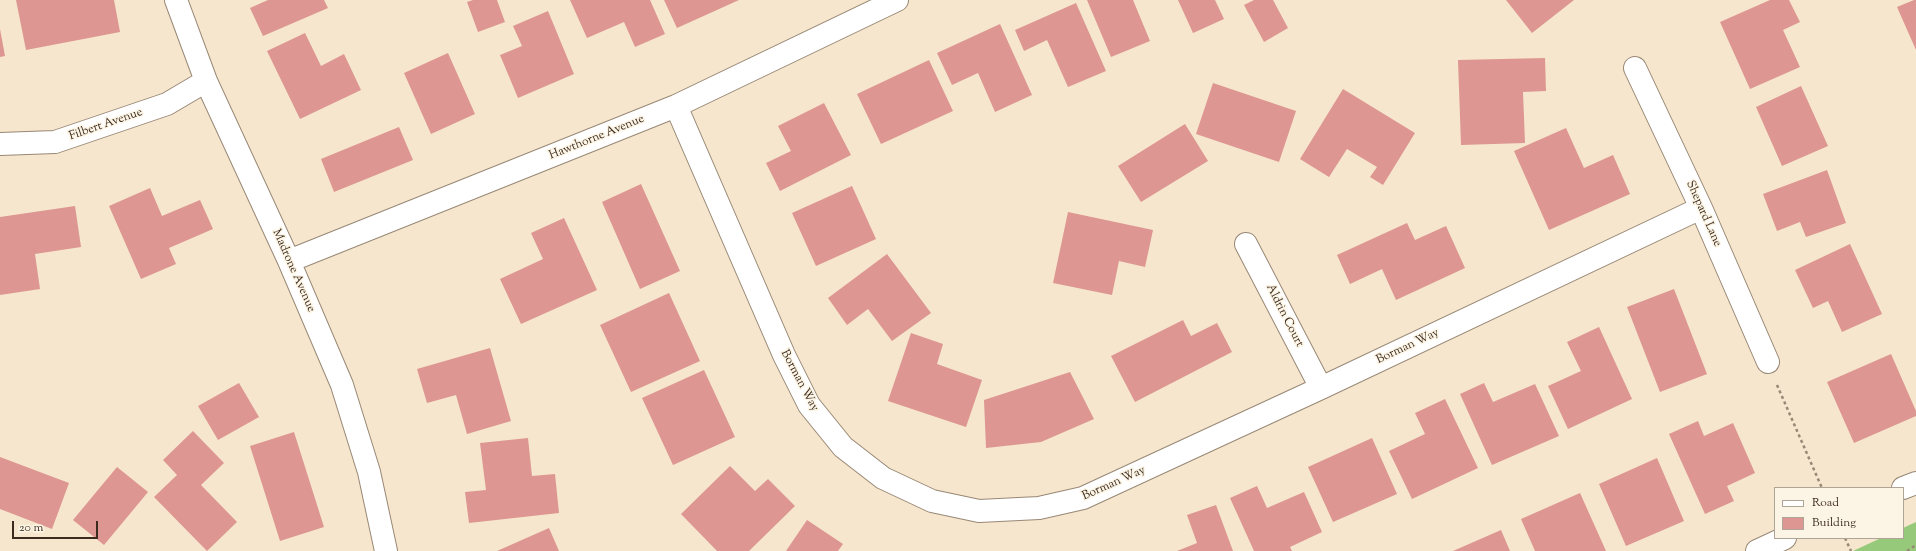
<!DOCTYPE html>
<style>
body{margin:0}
#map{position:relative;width:1916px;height:551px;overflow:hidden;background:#f6e6cd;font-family:"Sorts Mill Goudy",serif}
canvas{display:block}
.legend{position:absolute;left:1774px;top:487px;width:130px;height:52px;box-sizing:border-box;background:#fcf5e5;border:1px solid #afa495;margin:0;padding:5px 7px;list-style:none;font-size:12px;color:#3b2a1e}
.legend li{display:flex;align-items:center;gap:8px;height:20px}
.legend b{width:20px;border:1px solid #afa495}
.scale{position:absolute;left:12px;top:521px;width:86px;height:18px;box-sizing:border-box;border:2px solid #3b2a1e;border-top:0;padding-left:5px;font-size:12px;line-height:14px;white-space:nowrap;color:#3b2a1e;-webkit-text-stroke:3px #fcf5e5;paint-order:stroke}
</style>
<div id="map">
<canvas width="1916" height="551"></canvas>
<ul class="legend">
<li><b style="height:5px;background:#fff"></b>Road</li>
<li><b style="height:11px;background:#dd9691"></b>Building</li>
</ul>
<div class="scale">20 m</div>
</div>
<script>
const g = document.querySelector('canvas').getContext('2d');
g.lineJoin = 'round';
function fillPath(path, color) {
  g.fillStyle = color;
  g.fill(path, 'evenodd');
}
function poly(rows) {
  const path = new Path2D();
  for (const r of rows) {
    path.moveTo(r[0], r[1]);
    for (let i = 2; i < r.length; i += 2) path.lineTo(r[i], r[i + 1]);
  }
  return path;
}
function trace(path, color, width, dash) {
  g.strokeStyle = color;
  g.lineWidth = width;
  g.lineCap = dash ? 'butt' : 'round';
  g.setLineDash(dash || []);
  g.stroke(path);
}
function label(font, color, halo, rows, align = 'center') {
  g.font = font + ' "Sorts Mill Goudy",serif';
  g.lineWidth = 3;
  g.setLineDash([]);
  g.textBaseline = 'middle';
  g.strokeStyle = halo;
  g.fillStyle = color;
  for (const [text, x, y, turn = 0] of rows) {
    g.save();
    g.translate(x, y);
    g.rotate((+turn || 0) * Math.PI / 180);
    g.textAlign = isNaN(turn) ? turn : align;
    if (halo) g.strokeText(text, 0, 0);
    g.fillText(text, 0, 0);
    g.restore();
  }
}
fillPath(poly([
 [1916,522,1916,551,1853,551,1881,538,1903,538,1903,528]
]), '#96c979');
fillPath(poly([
 [16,0,114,0,120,32,26,50],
 [268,0,324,0,328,8,263,36,250,8],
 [473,0,497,0,505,22,478,32,467,2],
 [570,0,650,0,665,34,635,47,624,22,587,38],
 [664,0,739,0,677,28],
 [1087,0,1133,0,1150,41,1111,57],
 [1178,0,1215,0,1224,19,1193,33],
 [1254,0,1273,0,1288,28,1264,42,1244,5],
 [1506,0,1574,0,1532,33],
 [1770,0,1789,0,1800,22,1783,30,1800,67,1750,89,1720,22],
 [1914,0,1916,0,1916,50,1897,7],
 [1076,3,1106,71,1068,87,1047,40,1024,51,1015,30],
 [548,11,574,74,518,98,500,55,522,46,513,26],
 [1000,24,1032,95,995,112,978,73,952,85,937,53],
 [0,29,5,56,0,57],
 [305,33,321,66,344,54,361,90,300,119,267,51],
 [448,53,475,114,431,134,404,73],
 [1545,58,1546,91,1523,92,1525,143,1461,145,1458,60],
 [929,60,953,111,881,144,857,94],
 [1213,83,1296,111,1279,162,1196,134],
 [1801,86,1828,146,1782,166,1756,107],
 [1343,89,1415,133,1383,185,1370,177,1377,167,1347,149,1329,177,1300,159],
 [824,103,851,155,780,191,766,163,791,151,778,126],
 [1185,124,1208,161,1141,202,1118,166],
 [399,127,413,160,334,192,321,159],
 [1566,128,1584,168,1613,155,1630,194,1549,230,1514,151],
 [1827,170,1846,223,1806,237,1800,222,1777,231,1763,194],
 [641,184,680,271,640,289,602,202],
 [852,186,876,239,816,266,792,213],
 [150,188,162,216,200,200,213,229,169,248,176,264,141,279,109,206],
 [75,206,81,247,35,254,40,289,0,295,0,217],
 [1068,212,1153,230,1145,267,1119,261,1112,295,1053,283],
 [564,218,597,290,521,324,500,279,543,259,531,233],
 [1407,223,1415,240,1446,226,1465,268,1396,300,1382,269,1350,284,1337,255],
 [1850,244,1882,314,1842,332,1828,301,1813,308,1795,270],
 [887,254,931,313,892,341,868,309,847,325,828,298],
 [1674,289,1707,374,1660,392,1627,307],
 [669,293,700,361,631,392,600,325],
 [1183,320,1191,336,1217,323,1232,352,1135,402,1111,356],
 [1599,327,1632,399,1568,429,1548,386,1581,371,1567,342],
 [911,333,943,344,937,364,982,380,966,427,888,401],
 [490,348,511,421,467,434,456,395,427,403,417,369],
 [1891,354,1916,411,1916,416,1854,443,1827,382],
 [704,370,735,437,673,465,642,398],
 [1070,372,1094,419,1041,442,986,448,984,400],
 [239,383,259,417,218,440,198,406],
 [1484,383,1493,402,1535,384,1559,436,1492,465,1460,394],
 [1445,399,1478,468,1412,499,1389,451,1425,434,1415,413],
 [1698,421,1704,436,1733,423,1755,473,1727,486,1734,501,1705,514,1669,434],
 [193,431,224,463,201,485,237,522,207,551,154,497,177,475,163,460],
 [294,432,324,527,280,541,250,446],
 [528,438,532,476,555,474,559,513,469,523,465,492,486,490,480,443],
 [1372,438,1397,494,1333,522,1308,467],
 [0,457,69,483,52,529,0,509],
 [1657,458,1684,521,1626,546,1599,484],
 [730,466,755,491,768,479,795,506,749,551,717,551,681,514],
 [117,467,148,492,104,545,73,520],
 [1257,486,1267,508,1304,492,1322,532,1290,547,1292,551,1254,551,1230,498],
 [1580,493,1606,551,1535,551,1521,519],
 [1216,505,1233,551,1177,551,1197,543,1187,515],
 [807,520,843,544,838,551,786,551],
 [549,528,559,551,497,551],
 [1501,530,1510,551,1453,551]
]), '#dd9691');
const minor = poly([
 [176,0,206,81,289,261,342,385,369,472,386,551],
 [1635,68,1701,208,1768,362],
 [676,106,784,355,809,405,843,447,883,478,932,501,979,511,1039,508,1083,498,1321,388,1701,208],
 [0,144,55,142,167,104,206,81],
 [1246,244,1321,388],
 [289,261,676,106,897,0],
 [1903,488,1916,483],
 [1757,551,1785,538]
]);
trace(minor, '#988876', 24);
trace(poly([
 [1777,385,1822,488],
 [1845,538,1851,551],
 [1907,551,1916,545]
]), '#988876', 2.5, [3, 3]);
trace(minor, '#fff', 22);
label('12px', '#3b2a1e', '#fcf5e5', [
 ["Filbert Avenue",106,125,-19],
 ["Hawthorne Avenue",597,138,-22],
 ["Shepard Lane",1703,214,66],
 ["Madrone Avenue",293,271,66],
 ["Aldrin Court",1284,316,63],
 ["Borman Way",1408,347,-25],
 ["Borman Way",799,381,62],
 ["Borman Way",1114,484,-24]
]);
</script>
